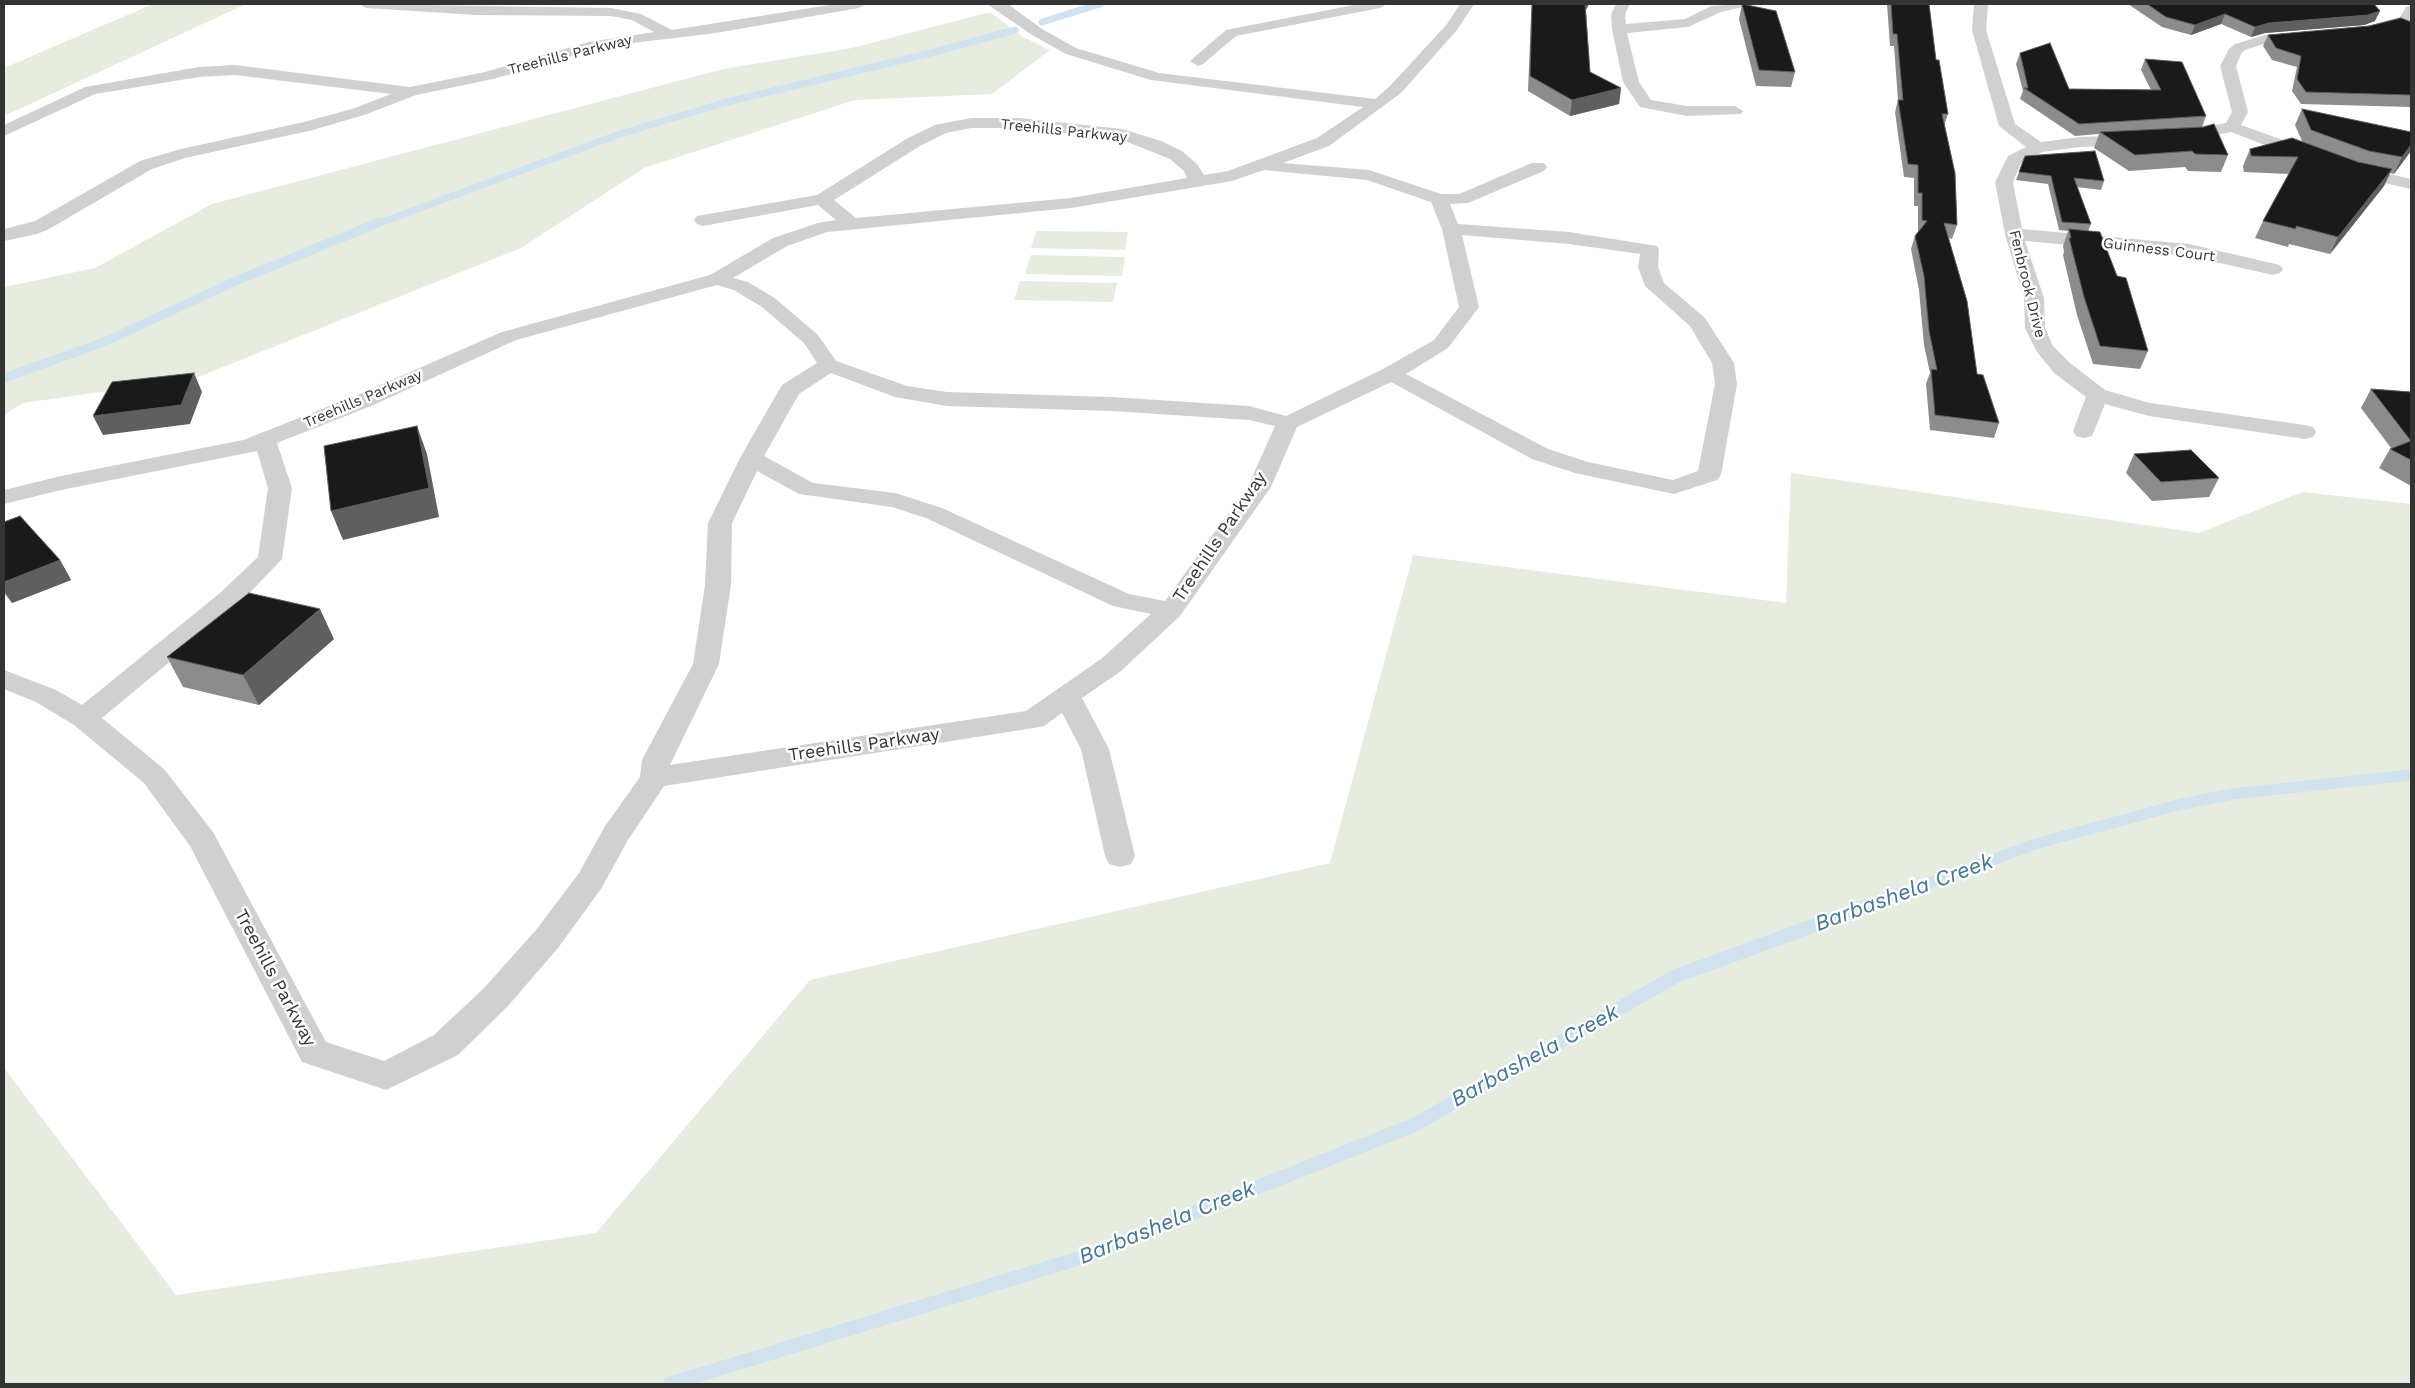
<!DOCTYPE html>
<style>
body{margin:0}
#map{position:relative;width:2415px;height:1388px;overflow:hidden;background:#fff;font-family:"Work Sans",sans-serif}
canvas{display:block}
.frame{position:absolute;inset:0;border:5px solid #333;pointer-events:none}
</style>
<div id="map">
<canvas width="2415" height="1388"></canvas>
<div class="frame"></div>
</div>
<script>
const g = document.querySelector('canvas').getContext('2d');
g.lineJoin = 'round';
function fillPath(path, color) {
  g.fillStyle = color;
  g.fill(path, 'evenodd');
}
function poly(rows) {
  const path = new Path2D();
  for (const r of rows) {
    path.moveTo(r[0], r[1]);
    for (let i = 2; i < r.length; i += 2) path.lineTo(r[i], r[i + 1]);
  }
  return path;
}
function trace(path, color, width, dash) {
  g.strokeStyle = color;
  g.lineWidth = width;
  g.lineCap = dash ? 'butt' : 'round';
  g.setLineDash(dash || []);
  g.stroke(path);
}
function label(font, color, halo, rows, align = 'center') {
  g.font = font + ' "Work Sans",sans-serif';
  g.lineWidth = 5;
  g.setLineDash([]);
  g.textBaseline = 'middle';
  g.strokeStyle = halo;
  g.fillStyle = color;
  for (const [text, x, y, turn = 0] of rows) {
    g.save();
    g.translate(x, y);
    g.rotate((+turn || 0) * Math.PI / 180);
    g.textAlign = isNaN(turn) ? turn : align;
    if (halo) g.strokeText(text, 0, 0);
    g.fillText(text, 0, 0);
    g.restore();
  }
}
fillPath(poly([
 [153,4,246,4,4,116,4,68],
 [990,12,1023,37,1050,50,992,94,855,100,644,168,521,248,193,379,23,403,4,415,4,287,95,268,212,204,723,69,852,48],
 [1036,231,1128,232,1125,250,1031,248],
 [1031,255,1125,257,1122,276,1025,274],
 [1020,281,1117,283,1113,302,1014,300],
 [1791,473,2199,533,2302,492,2411,504,2411,1384,4,1384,4,1068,176,1295,596,1233,810,980,1330,863,1413,555,1786,603]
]), '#e6ecdf');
trace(poly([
 [1042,22,1100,4],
 [377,224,617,135,723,103,927,54,1015,30]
]), '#cfe2ee', 7);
trace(poly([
 [4,378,104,342,238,280,380,222]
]), '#cfe2ee', 9);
trace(poly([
 [1899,894,2035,844,2182,804,2232,794,2411,775]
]), '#cfe2ee', 11);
trace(poly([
 [670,1384,1080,1258,1414,1125,1676,976,1903,893]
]), '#cfe2ee', 14);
fillPath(poly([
 [359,4,611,8,641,14,672,30,836,4,866,4,859,8,716,33,625,44,591,51,493,79,416,95,367,114,313,130,185,158,152,169,49,229,37,234,4,241,4,229,35,221,140,161,181,149,304,122,355,108,391,94,235,75,199,77,95,94,4,136,4,125,85,87,199,67,235,65,410,87,485,72,589,42,654,32,632,20,611,16,476,15,366,8,359,4],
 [987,4,1008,4,1042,29,1076,48,1159,73,1375,99,1389,87,1447,24,1460,4,1474,4,1457,30,1401,93,1329,146,1283,163,1369,170,1441,194,1459,194,1532,163,1544,163,1547,167,1544,171,1468,203,1450,204,1458,224,1569,232,1657,246,1659,250,1658,267,1664,283,1705,318,1734,363,1737,384,1721,475,1717,480,1674,494,1575,473,1532,459,1391,382,1297,427,1271,487,1180,616,1121,671,1082,698,1109,749,1135,856,1131,864,1120,867,1109,864,1105,856,1081,749,1062,713,1044,726,1034,728,664,786,628,840,601,889,558,948,508,1006,458,1055,386,1090,302,1062,190,846,144,783,74,725,36,702,4,689,4,670,56,690,82,705,220,593,258,557,268,488,257,451,61,490,4,504,4,490,61,476,243,440,355,396,502,332,710,275,773,238,818,223,836,220,818,205,703,226,697,224,694,220,697,216,817,195,908,138,935,125,971,118,1020,118,1122,129,1161,141,1182,151,1197,164,1204,175,1228,171,1317,138,1363,107,1151,80,1066,54,1032,35,987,4],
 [971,128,1020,128,1120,139,1170,159,1184,171,1187,178,1071,198,856,218,834,200,920,146,946,133,971,128],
 [1264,170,1367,180,1431,202,1442,229,1459,307,1434,340,1383,369,1286,416,1249,406,1112,397,947,392,907,386,836,361,818,335,776,299,748,282,733,278,787,246,827,232,1071,208,1232,181,1264,170],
 [1462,235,1569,244,1640,254,1638,267,1645,286,1690,326,1712,363,1715,384,1698,471,1673,480,1588,462,1548,449,1406,374,1448,348,1479,307,1462,235],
 [717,285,734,290,762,307,804,343,817,363,782,385,779,390,740,458,708,523,705,585,693,664,642,760,640,777,605,826,579,873,536,930,484,988,434,1035,384,1061,326,1042,213,832,164,769,102,718,238,605,282,559,292,488,277,443,371,406,516,340,717,285],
 [831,373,895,397,947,406,1112,411,1249,420,1275,426,1248,486,1165,601,1129,594,942,508,895,493,813,483,764,456,799,394,831,373],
 [757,471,799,494,892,507,926,518,1113,606,1151,614,1101,659,1026,711,670,765,719,664,731,585,732,523,757,471],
 [1359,4,1387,4,1380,8,1236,36,1203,64,1198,66,1190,61,1226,30,1359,4],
 [1616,4,1630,4,1625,14,1626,24,1685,19,1711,6,1744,4,1742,7,1721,12,1688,27,1627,33,1639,82,1651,100,1687,106,1735,106,1743,111,1741,114,1687,116,1640,107,1623,82,1612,29,1611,14,1616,4],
 [1974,4,1988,4,1986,30,2015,124,2041,142,2080,137,2134,135,2140,136,2142,140,2140,144,2134,145,2080,147,2042,152,2021,163,2013,182,2022,229,2189,244,2280,265,2283,269,2280,273,2273,275,2189,256,2025,241,2044,298,2045,328,2053,346,2070,363,2105,390,2150,403,2305,425,2313,427,2316,432,2313,437,2305,439,2149,416,2105,404,2092,436,2084,438,2076,436,2073,431,2086,397,2054,373,2037,352,2025,328,2024,298,2005,234,1995,182,2008,156,2026,147,1999,126,1972,30,1974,4],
 [2411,6,2411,23,2370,34,2363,30,2365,27,2400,17,2406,7,2411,6],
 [2302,32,2309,36,2307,39,2267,43,2245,50,2241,54,2236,66,2248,112,2241,125,2316,152,2319,156,2316,160,2304,160,2231,132,2180,142,2174,141,2172,137,2174,133,2226,123,2232,112,2220,66,2229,49,2235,44,2265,35,2302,32],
 [2351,165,2411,179,2411,189,2345,174,2342,170,2345,166,2351,165]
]), '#d0d0d0');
fillPath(poly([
 [1532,4,1589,4,1586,10,1590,72,1621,88,1619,104,1570,116,1528,91,1531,17],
 [1742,4,1795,72,1791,87,1756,86,1739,19],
 [1887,4,1929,4,1936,60,1948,114,1944,126,1957,225,1952,239,1949,238,1977,374,1999,423,1994,438,1930,430,1926,384,1930,373,1924,345,1919,290,1911,249,1915,236,1918,232,1918,206,1914,206,1914,178,1904,177,1895,112,1898,100,1894,46,1890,46],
 [2128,4,2374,4,2375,21,2364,25,2265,33,2251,37,2221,24,2191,35,2162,27],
 [2411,22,2411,107,2301,104,2292,91,2297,67,2272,60,2263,46,2268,35],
 [2020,53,2069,89,2151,90,2141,70,2145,59,2206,116,2202,127,2228,155,2221,172,2188,171,2185,167,2129,171,2094,148,2099,134,2075,136,2020,99,2023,91,2016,64],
 [2302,109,2411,151,2394,174,2390,173,2384,186,2330,254,2289,244,2288,247,2255,238,2263,221,2289,174,2244,172,2243,166,2250,149,2302,141,2295,125],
 [2019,172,2104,181,2101,190,2077,187,2091,224,2088,231,2117,276,2148,351,2140,369,2093,364,2077,315,2063,255,2064,252,2063,246,2068,231,2059,230,2048,184,2016,180],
 [2371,389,2411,392,2411,486,2379,468,2390,449,2391,448,2361,408],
 [2134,454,2219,478,2209,497,2152,501,2126,473],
 [4,522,60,560,71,580,12,603,4,593],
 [334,639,259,705,183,687,167,657]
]), '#8c8c8c');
fillPath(poly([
 [1585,4,1589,4,1583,15],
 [2380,11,2375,21,2364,25,2265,33,2251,37,2255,27,2269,23],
 [2225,14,2221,24,2191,35,2195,25],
 [1621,88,1619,104,1570,116,1572,100],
 [2411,145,2411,151,2394,174,2402,157],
 [2392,169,2384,186,2330,254,2338,237],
 [194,373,202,392,190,424,103,435,93,416],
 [417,426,427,454,439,517,343,540,331,511],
 [60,560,71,580,12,603,4,590,4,582],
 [320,609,334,639,259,705,243,675]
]), '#5f5f5f');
const building = poly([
 [1532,4,1585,4,1590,72,1621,88,1572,100,1530,76,1532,4],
 [1742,4,1776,11,1795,72,1759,70,1742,4],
 [1891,4,1929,4,1936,60,1939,60,1948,114,1942,114,1955,173,1957,225,1944,223,1967,301,1977,374,1983,375,1999,423,1935,415,1931,369,1937,370,1929,331,1924,276,1915,236,1927,221,1922,220,1922,193,1918,193,1918,165,1908,164,1898,100,1903,100,1897,34,1893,34,1891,4],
 [2147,4,2374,4,2380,11,2368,15,2269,23,2255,27,2225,14,2195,25,2166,17,2147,4],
 [2401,18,2411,22,2411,95,2306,92,2297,79,2301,56,2276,48,2268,35,2369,26,2401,18],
 [2050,43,2069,89,2161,90,2145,59,2182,62,2206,116,2079,124,2024,88,2028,88,2020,53,2050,43],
 [2302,109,2411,132,2411,145,2402,157,2369,151,2311,130,2302,109],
 [2214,124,2228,155,2195,154,2192,151,2135,155,2100,132,2203,127,2214,124],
 [2292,138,2358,162,2392,169,2338,237,2296,226,2296,229,2263,221,2298,157,2251,156,2250,149,2292,138],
 [2095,151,2104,181,2074,178,2091,224,2062,222,2051,176,2019,172,2025,156,2095,151],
 [2069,229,2100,232,2117,276,2126,278,2148,351,2100,346,2084,297,2069,238,2071,238,2069,229],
 [194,373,181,405,93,416,112,382,194,373],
 [2371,389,2411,392,2411,460,2390,449,2411,441,2371,389],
 [417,426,429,488,331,511,324,446,417,426],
 [2191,450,2219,478,2161,482,2134,454,2191,450],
 [20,516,60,560,4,582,4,522,20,516],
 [249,593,320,609,243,675,167,657,249,593]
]);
fillPath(building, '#1a1a1a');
trace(building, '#5f5f5f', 1);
label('15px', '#333', '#fff', [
 ["Treehills Parkway",570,55,-14],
 ["Treehills Parkway",1064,131,6],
 ["Guinness Court",2159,250,7],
 ["Fenbrook Drive",2027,284,76],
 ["Treehills Parkway",363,399,-23]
]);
label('18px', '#333', '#fff', [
 ["Treehills Parkway",1220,537,-56],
 ["Treehills Parkway",864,745,-8],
 ["Treehills Parkway",275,978,62]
]);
label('italic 22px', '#3f7597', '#fff', [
 ["Barbashela Creek",1904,893,-20],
 ["Barbashela Creek",1535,1056,-29],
 ["Barbashela Creek",1167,1223,-22]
]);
</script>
